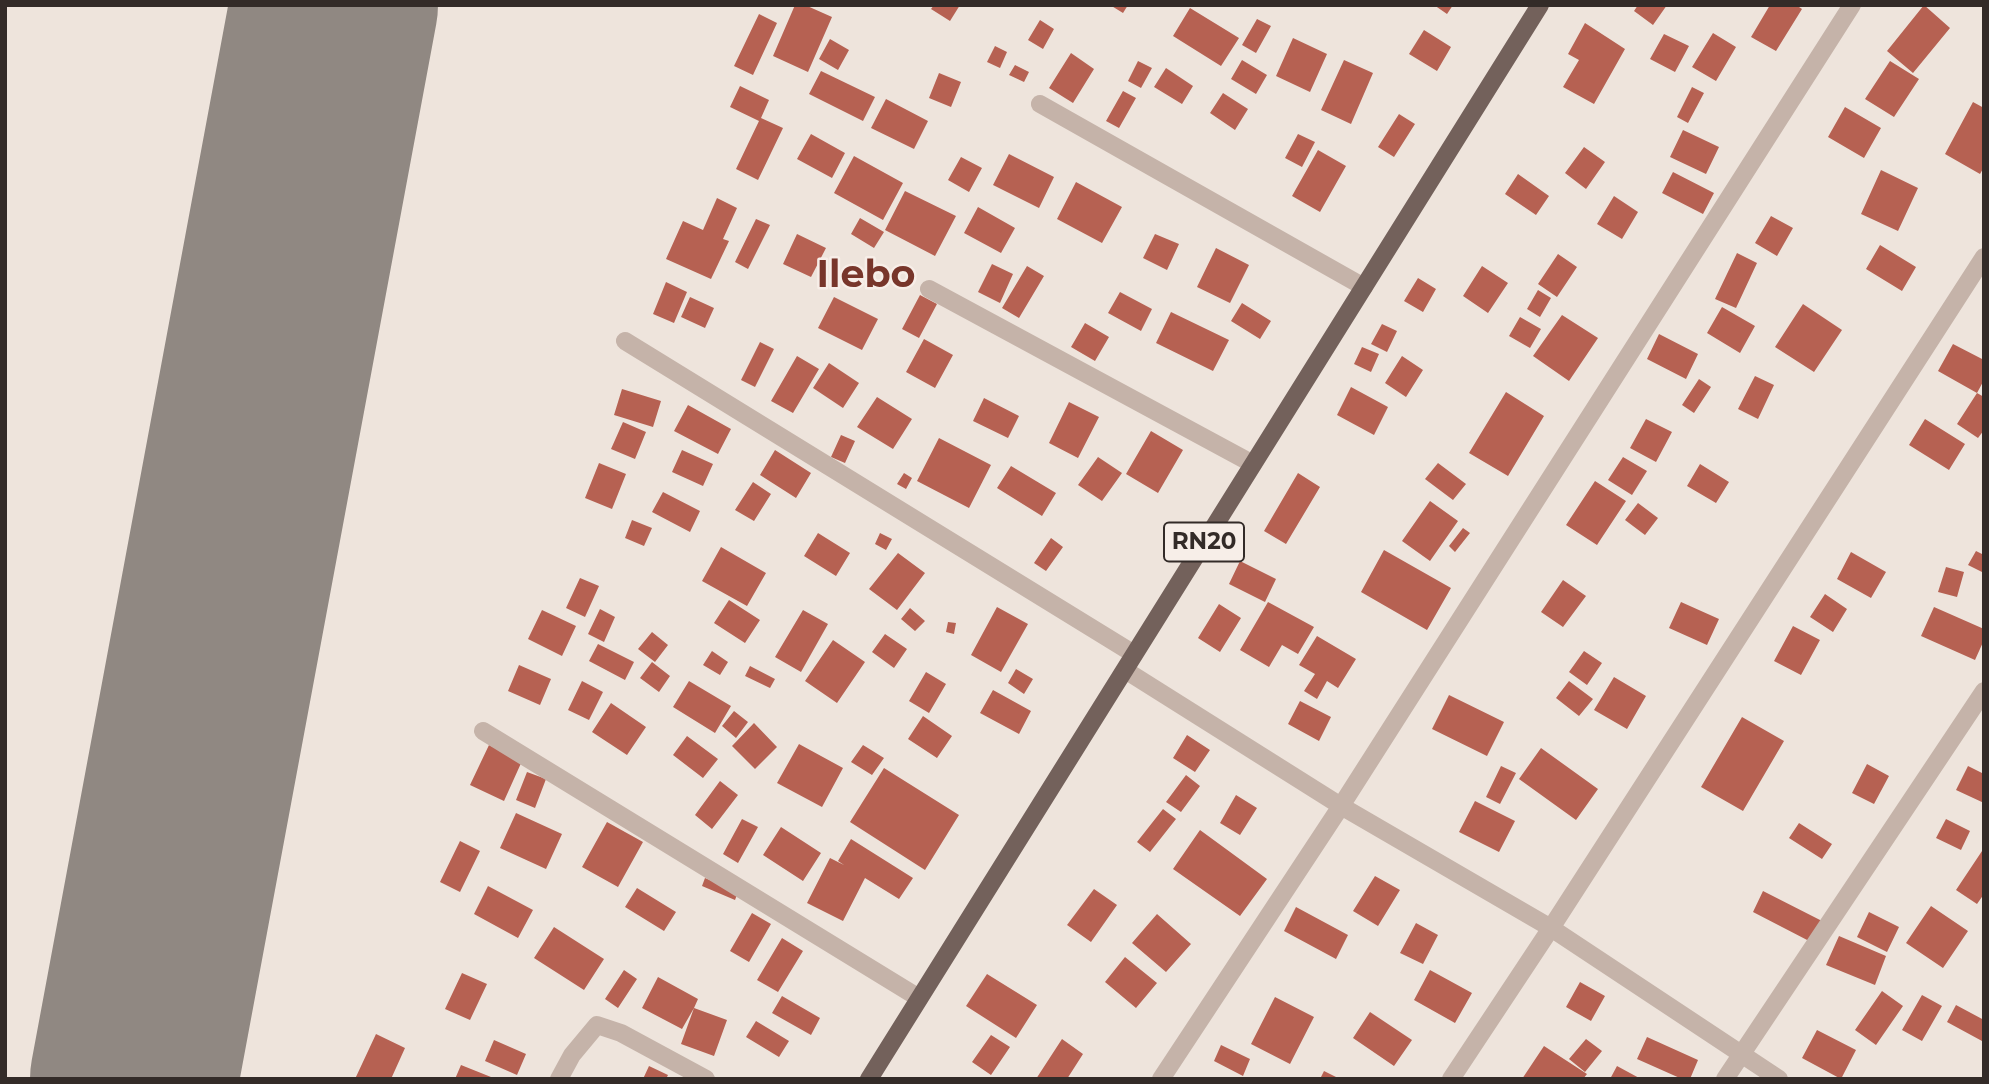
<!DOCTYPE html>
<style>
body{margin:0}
#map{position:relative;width:1989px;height:1084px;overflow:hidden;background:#eee4dc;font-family:Montserrat,sans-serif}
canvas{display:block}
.frame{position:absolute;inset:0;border:7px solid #332b28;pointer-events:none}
</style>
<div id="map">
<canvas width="1989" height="1084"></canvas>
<div class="frame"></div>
</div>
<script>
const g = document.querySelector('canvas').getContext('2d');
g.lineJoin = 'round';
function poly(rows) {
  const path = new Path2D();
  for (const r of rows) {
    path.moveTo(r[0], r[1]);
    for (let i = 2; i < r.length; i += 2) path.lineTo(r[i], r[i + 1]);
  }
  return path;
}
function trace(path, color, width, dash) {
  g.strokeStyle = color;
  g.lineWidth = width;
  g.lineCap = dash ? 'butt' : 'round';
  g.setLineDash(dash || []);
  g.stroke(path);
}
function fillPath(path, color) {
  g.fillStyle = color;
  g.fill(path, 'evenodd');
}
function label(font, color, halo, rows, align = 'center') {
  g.font = font + ' Montserrat,sans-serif';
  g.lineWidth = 5;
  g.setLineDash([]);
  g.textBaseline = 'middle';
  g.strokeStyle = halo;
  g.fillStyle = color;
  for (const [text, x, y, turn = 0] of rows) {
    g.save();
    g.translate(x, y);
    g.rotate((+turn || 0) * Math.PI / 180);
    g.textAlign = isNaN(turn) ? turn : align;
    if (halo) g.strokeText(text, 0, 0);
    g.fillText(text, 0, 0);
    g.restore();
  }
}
trace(poly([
 [134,1079,334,5]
]), '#908882', 208);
fillPath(poly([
 [795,5,805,5,832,17,808,72,773,56],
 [934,5,960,5,950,21,931,9],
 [1110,5,1128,5,1123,13],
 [1434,5,1453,5,1447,14],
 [1638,5,1667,5,1653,25,1634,11],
 [1770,5,1796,5,1802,9,1776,51,1751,37],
 [1924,5,1950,28,1913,73,1887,51],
 [1190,8,1239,38,1221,66,1173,36],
 [759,14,777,23,753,75,734,66],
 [1257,19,1271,26,1256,53,1242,45],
 [1040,20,1054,29,1043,49,1028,40],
 [1585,23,1625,49,1594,104,1563,87,1579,60,1568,54],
 [1424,30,1451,47,1437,71,1409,54],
 [1713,33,1736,47,1716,81,1692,67],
 [1664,34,1689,46,1675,72,1650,59],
 [1293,38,1327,54,1310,92,1276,76],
 [830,39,849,50,838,70,819,59],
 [995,46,1007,52,1000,68,987,62],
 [1071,53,1094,69,1073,103,1049,88],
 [1242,60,1267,75,1256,94,1231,79],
 [1344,60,1373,73,1351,124,1321,110],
 [1138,61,1152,68,1141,88,1128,81],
 [1890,61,1919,79,1894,117,1865,99],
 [1015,65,1029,72,1024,82,1009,75],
 [1166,68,1193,86,1182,104,1154,87],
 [821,71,875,97,863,121,809,94],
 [939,73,961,82,951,107,929,98],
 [740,86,769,100,761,118,783,128,758,180,736,169,759,121,730,107],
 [1692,87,1704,93,1688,123,1677,117],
 [1123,91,1136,98,1119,128,1106,121],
 [1223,93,1248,109,1235,130,1210,113],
 [886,99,928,121,914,149,871,128],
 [1973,102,1984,108,1984,167,1980,174,1945,154],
 [1845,107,1881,128,1864,158,1828,137],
 [1399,114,1415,124,1394,157,1378,147],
 [1683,130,1719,147,1706,174,1670,157],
 [811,134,845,153,832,178,797,159],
 [1298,134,1315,142,1302,167,1285,158],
 [1584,147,1605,162,1586,189,1565,173],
 [1318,150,1346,166,1320,212,1292,196],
 [1009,154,1054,177,1039,208,993,185],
 [854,156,903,183,883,220,834,193],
 [961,157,982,168,969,192,948,180],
 [1881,170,1918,188,1898,231,1861,214],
 [1673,172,1714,193,1703,214,1662,193],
 [1518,174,1549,196,1536,215,1505,194],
 [1076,182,1122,207,1102,243,1057,219],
 [905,191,956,216,935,256,885,230],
 [1614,196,1638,212,1622,239,1597,224],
 [717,198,737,208,723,239,729,241,711,279,666,259,683,221,703,230],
 [978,207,1015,228,1001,253,964,233],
 [1771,216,1793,228,1777,256,1755,243],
 [860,218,884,232,874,248,851,234],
 [756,219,770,225,748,269,735,262],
 [797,234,826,248,811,277,783,264],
 [1155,234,1179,244,1167,270,1143,258],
 [1880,245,1916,267,1902,291,1866,269],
 [1216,248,1249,265,1230,303,1197,287],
 [1737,253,1757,263,1736,308,1715,299],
 [1558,254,1577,267,1557,297,1538,284],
 [992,264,1013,274,1000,303,978,292],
 [1027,266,1044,276,1019,318,1002,308],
 [1482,266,1508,283,1488,313,1463,296],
 [1418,278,1436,289,1423,312,1404,301],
 [666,282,687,292,674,323,653,314],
 [1538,290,1551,298,1540,317,1527,309],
 [1120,292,1152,309,1141,331,1108,313],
 [920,295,937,304,919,338,902,329],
 [690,297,714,308,705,328,681,317],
 [834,297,878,319,862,350,818,328],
 [1242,303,1271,321,1260,339,1231,321],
 [1803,304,1842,330,1814,372,1775,347],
 [1722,307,1755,326,1740,353,1707,333],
 [1171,312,1229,340,1213,371,1156,343],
 [1562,315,1598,338,1569,381,1533,356],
 [1520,317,1541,329,1530,348,1509,336],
 [1085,323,1109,337,1095,361,1071,347],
 [1382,324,1397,331,1387,352,1371,344],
 [1659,334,1698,354,1686,379,1647,359],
 [924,339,953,355,935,388,906,372],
 [760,342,774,349,755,387,741,380],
 [1953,344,1984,360,1984,380,1977,393,1984,397,1984,430,1978,438,1957,424,1977,393,1938,371],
 [1362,347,1379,354,1371,372,1354,364],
 [797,356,819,369,793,413,771,401],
 [1402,356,1423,370,1406,397,1385,383],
 [829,363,859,383,843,408,813,388],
 [1755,376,1774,385,1758,419,1738,409],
 [1699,379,1711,387,1694,413,1682,405],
 [1351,387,1388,407,1374,435,1337,415],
 [622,389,661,401,653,427,614,415],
 [1506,392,1544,416,1508,476,1469,453],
 [877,397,912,419,893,449,857,427],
 [984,398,1019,416,1008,438,973,421],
 [1069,402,1099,417,1078,458,1049,443],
 [688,405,731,429,718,454,674,431],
 [1646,419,1672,432,1656,462,1630,448],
 [1925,419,1965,444,1949,470,1909,445],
 [623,422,646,432,635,459,611,449],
 [1151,431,1183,450,1158,493,1126,474],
 [841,435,855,441,845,463,831,457],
 [939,438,991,465,969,508,917,481],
 [682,450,713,464,703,486,672,472],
 [775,450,811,473,796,498,760,475],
 [1098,457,1122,473,1102,501,1078,485],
 [1623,457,1647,471,1632,495,1608,480],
 [599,463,626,474,612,509,585,498],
 [1438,463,1466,484,1453,500,1425,479],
 [1700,464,1729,482,1716,503,1687,486],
 [1011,466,1056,493,1042,516,997,488],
 [904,473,912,478,906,489,897,484],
 [1298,473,1320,487,1286,544,1264,531],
 [1595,481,1626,501,1597,545,1566,525],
 [753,482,771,494,754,521,735,510],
 [663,492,700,511,690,532,652,512],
 [1430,501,1458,521,1430,561,1402,541],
 [1638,503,1658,518,1645,535,1625,520],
 [632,520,652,528,644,546,625,538],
 [1463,528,1470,533,1455,552,1449,546],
 [818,533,850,553,836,576,804,556],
 [880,533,892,539,886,550,875,544],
 [1051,538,1063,547,1046,571,1034,563],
 [721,547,766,573,747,606,702,581],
 [1384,550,1451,588,1427,630,1361,592],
 [1976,551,1984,555,1984,573,1968,565],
 [1851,552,1886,572,1871,598,1837,579],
 [898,553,925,573,897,610,869,589],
 [1240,561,1276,579,1265,602,1229,584],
 [1946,567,1964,572,1957,597,1938,592],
 [580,578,599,586,585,617,566,608],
 [1563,580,1586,596,1563,627,1541,612],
 [1825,594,1847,609,1833,632,1810,617],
 [729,600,760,620,745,643,714,623],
 [1268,602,1314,627,1298,654,1282,645,1269,667,1240,650],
 [1681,602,1719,619,1707,645,1669,628],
 [1219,604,1241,618,1220,652,1198,638],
 [997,607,1028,624,1001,672,971,655],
 [1934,607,1984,629,1984,640,1975,660,1921,636],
 [910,608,925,621,915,631,901,619],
 [600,609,615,617,604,642,588,634],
 [542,610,576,626,562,656,528,639],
 [803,610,828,624,801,672,775,657],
 [948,622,956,623,954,634,946,632],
 [1793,626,1820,640,1801,675,1774,661],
 [652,632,668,645,655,662,638,649],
 [885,634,907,649,894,668,872,652],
 [1317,636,1356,659,1338,688,1327,681,1317,699,1304,691,1315,674,1299,665],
 [833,640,865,662,837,703,805,681],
 [598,644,634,662,625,680,589,661],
 [712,651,728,662,720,675,703,665],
 [1584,651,1602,663,1587,685,1569,672],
 [652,662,670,676,659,692,640,678],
 [519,665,551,679,540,705,508,691],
 [750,666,775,679,770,688,745,676],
 [1016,669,1033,679,1024,694,1008,683],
 [926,672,946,684,929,713,909,701],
 [1614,677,1646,696,1627,729,1594,710],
 [582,681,603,692,589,720,568,710],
 [689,681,731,706,715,733,673,707],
 [1569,681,1593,699,1579,716,1556,698],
 [993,690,1031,711,1019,734,980,713],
 [1449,695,1504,722,1487,756,1432,729],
 [1300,701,1331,717,1319,741,1288,724],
 [611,703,646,727,627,755,592,732],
 [734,711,748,722,736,738,722,726],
 [923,716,952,736,937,758,908,739],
 [1742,717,1784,741,1743,811,1701,787],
 [754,723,777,747,755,769,732,746],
 [1187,735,1210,750,1195,772,1173,758],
 [687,736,718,759,703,778,673,755],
 [799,744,843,768,822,807,777,783],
 [489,745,522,761,504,801,470,785],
 [863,745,884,758,872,775,851,762],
 [1541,748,1598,789,1576,820,1519,779],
 [1867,764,1889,776,1874,804,1852,793],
 [1501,766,1516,773,1500,804,1486,797],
 [1968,766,1984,774,1984,803,1956,790],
 [884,768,959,815,925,870,850,822],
 [527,772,546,779,535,808,516,800],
 [1186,775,1200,786,1181,812,1166,802],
 [720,781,738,795,712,829,695,815],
 [1236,795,1257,808,1240,835,1220,823],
 [1475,801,1515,821,1499,852,1459,832],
 [1163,809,1176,819,1150,852,1137,842],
 [516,813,562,834,546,869,500,848],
 [742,819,758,827,738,863,723,854],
 [1946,819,1970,831,1961,850,1936,838],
 [607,822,643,842,618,887,582,867],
 [1799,823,1832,844,1822,859,1789,838],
 [781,827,821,853,803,881,763,855],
 [1200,830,1267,879,1240,916,1173,869],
 [851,839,913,878,899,899,865,878,843,921,807,903,830,858,844,865,838,861],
 [460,841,480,851,460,892,440,882],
 [1984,848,1984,894,1977,904,1956,890],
 [1375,876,1400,890,1378,926,1353,911],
 [705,878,738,892,735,900,702,886],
 [488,886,533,910,518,938,474,914],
 [637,888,676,912,664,931,625,907],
 [1094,889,1117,905,1091,942,1067,925],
 [1763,891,1822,921,1811,942,1753,912],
 [1931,906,1968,931,1943,968,1906,943],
 [1296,907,1348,935,1336,959,1284,931],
 [1869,912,1899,927,1887,952,1857,937],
 [752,913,771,924,749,962,730,951],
 [1157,914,1191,944,1166,972,1132,943],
 [1416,923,1438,935,1423,964,1400,953],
 [554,927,604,959,584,990,534,958],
 [1839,936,1886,956,1875,985,1826,965],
 [782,938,803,951,778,992,757,980],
 [1125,957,1157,983,1136,1008,1105,982],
 [624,970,637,979,618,1008,605,999],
 [1430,970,1472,993,1455,1023,1414,1000],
 [462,973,487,984,470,1020,445,1009],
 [987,974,1037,1005,1016,1038,966,1006],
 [658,977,698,999,694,1008,727,1020,714,1056,681,1044,694,1008,682,1029,642,1008],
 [1580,982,1605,996,1591,1021,1566,1007],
 [1882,991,1903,1006,1876,1045,1855,1030],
 [1922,995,1942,1006,1922,1041,1902,1030],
 [782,996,820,1018,811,1035,772,1013],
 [1275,997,1314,1017,1290,1064,1251,1044],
 [1956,1005,1984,1020,1982,1041,1947,1022],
 [1370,1012,1412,1040,1394,1066,1353,1038],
 [756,1021,789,1041,779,1057,746,1037],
 [1817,1030,1856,1050,1841,1079,1802,1058],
 [376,1034,405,1048,391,1079,355,1079],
 [991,1035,1010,1047,991,1075,972,1062],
 [1647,1037,1698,1060,1690,1079,1682,1079,1637,1059],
 [1062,1039,1083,1054,1067,1079,1036,1079],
 [1586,1039,1602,1051,1585,1072,1569,1059],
 [494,1040,526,1054,517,1075,485,1061],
 [1221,1045,1250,1059,1243,1076,1214,1061],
 [1544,1046,1587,1074,1583,1079,1522,1079],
 [461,1065,496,1079,455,1079],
 [649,1066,668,1075,666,1079,643,1079],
 [1617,1066,1641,1079,1610,1079],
 [1324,1071,1340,1079,1320,1079]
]), '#b66152');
trace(poly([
 [1040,104,1364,287],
 [929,289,1253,464],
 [625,341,1134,654],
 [1125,670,1341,806,1852,5],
 [483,731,919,998],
 [559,1079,572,1055,597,1025,621,1033,706,1079],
 [1161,1079,1341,806,1551,928,1779,1079],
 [1451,1079,1551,928,1984,257],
 [1725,1079,1984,691]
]), '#c5b3a9', 18);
trace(poly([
 [869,1079,1540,5]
]), '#73615b', 18);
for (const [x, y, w] of [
 [1204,542,80]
]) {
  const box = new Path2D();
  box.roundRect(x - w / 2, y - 19.5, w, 39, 5);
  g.fillStyle = '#f7eee8';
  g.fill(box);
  trace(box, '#332b28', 2);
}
label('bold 23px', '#332b28', null, [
 ["RN20",1204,542]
]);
label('bold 38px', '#78362b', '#f7eee8', [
 ["Ilebo",866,276]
]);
</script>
